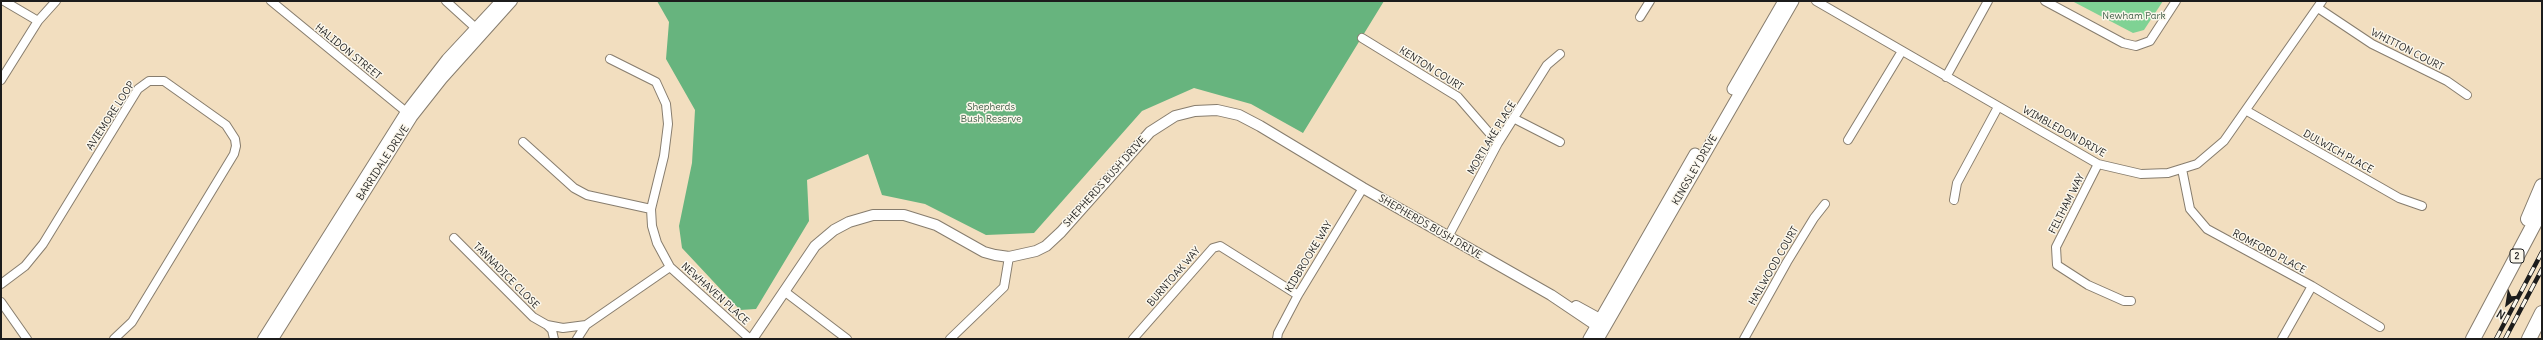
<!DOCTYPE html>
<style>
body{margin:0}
#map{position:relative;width:2543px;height:340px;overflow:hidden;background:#f2debf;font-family:Delius,sans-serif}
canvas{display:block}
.frame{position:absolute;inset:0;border:2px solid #1c1c1c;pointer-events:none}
.north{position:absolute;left:2487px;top:284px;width:40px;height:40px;-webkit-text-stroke:3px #fbf7ec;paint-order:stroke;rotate:210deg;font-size:11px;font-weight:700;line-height:16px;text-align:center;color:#1c1c1c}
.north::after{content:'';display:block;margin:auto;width:14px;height:18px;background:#1c1c1c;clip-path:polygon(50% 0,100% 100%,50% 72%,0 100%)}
</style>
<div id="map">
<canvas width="2543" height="340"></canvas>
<div class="frame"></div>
<div class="north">N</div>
</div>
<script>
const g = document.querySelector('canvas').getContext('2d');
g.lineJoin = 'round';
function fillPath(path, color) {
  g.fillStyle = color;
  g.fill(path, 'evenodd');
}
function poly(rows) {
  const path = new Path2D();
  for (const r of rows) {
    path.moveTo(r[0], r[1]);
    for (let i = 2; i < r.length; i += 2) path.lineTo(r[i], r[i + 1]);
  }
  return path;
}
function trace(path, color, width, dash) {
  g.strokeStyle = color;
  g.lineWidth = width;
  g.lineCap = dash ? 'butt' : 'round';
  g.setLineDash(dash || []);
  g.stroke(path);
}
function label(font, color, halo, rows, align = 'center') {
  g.font = font + ' Delius,sans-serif';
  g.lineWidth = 3;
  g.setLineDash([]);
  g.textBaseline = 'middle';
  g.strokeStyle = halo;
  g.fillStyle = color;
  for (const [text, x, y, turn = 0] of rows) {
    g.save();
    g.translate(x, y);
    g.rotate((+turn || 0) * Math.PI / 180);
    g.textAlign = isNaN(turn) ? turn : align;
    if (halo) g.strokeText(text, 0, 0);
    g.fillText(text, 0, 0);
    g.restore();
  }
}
fillPath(poly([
 [2072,1,2163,1,2144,30,2133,33]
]), '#7fd294');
fillPath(poly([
 [657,1,1384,1,1303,133,1251,104,1194,88,1142,111,1034,233,986,235,925,204,882,195,868,154,807,180,809,221,756,309,740,310,682,248,679,226,692,163,695,110,666,59,669,22]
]), '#67b47e');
const minor = poly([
 [4,1,38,21],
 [271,1,410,115],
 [446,1,479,31],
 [1816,1,2098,164,2141,174,2168,173,2197,164,2224,141,2322,1],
 [2045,1,2123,43,2136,46,2150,41,2176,1],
 [2318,8,2372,44,2447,81,2467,95],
 [1640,17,1650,1],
 [1362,38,1458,97,1498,143],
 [610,59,656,82,666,104,668,124,664,156,651,209,652,226,657,243,670,267,750,339],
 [1946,77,1988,1],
 [1,80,38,21,56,1],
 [2247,111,2399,198,2422,206],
 [1515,119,1560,142],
 [1848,140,1902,51],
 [523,142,574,188,587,195,651,209],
 [2098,164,2056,247,2057,265,2088,285,2124,301,2131,301],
 [2182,169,2190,209,2207,229,2312,286,2380,327],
 [1954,200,1957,183,1998,107],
 [1448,237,1498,143,1547,65,1560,54],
 [454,238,533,317,547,325,563,328,586,325,670,267],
 [1,284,25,266,43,244,138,89,149,81,164,81,226,125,235,139,236,146,234,154,132,322,114,339],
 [784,291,847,339],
 [1,302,27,339],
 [547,325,552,330,554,339],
 [577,339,586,325],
 [950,339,1004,287,1009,257],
 [1133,339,1213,248,1220,246,1298,295],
 [1277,339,1278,333,1298,295,1363,188],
 [1744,339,1787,262,1814,218,1825,204],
 [2282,339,2312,286]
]);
const tertiary = poly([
 [1576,306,1607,323],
 [263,339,406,112,447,59,501,1],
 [273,339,412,117,442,79,512,1],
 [752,339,815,246,834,230,849,222,873,215,904,215,936,225,984,252,995,255,1009,257,1036,251,1046,246,1061,232,1150,132,1175,116,1195,111,1217,110,1239,115,1260,126,1363,188,1551,295,1603,330]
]);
const secondary = poly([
 [1733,89,1784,1],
 [1589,339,1695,154],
 [1598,339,1793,1]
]);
const motorway = poly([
 [2528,219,2542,186],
 [2473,339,2542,209],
 [2529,339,2542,313]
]);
trace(minor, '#877d6e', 10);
trace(tertiary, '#877d6e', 12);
trace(secondary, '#877d6e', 13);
trace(motorway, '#877d6e', 16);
trace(minor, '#fff', 8);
trace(tertiary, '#fff', 10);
trace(secondary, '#fff', 11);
trace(motorway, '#fff', 14);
const rail = poly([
 [2496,339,2542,252],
 [2505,339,2542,269]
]);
trace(rail, '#1c1c1c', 4.5);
trace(rail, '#fbf7ec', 3, [9]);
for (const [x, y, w] of [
 [2517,256,14]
]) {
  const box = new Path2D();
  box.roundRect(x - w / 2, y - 7, w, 14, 3);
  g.fillStyle = '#fbf7ec';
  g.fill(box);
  trace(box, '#1c1c1c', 1);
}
label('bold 9px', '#1c1c1c', null, [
 ["2",2517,256]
]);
label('10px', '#3f5c46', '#fbf7ec', [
 ["Newham Park",2134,16],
 ["Shepherds",991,107],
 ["Bush Reserve",991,119]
]);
label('10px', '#1c1c1c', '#fbf7ec', [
 ["WHITTON COURT",2407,50,27],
 ["HALIDON STREET",348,52,39],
 ["KENTON COURT",1431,69,32],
 ["AVIEMORE LOOP",111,116,-57],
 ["WIMBLEDON DRIVE",2064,132,29],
 ["MORTLAKE PLACE",1492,138,-59],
 ["DULWICH PLACE",2338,152,29],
 ["BARRIDALE DRIVE",383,163,-57],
 ["KINGSLEY DRIVE",1695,170,-60],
 ["SHEPHERDS BUSH DRIVE",1105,182,-48],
 ["FELTHAM WAY",2067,204,-63],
 ["SHEPHERDS BUSH DRIVE",1430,227,30],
 ["ROMFORD PLACE",2269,252,28],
 ["KIDBROOKE WAY",1309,257,-59],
 ["HAILWOOD COURT",1774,266,-60],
 ["TANNADICE CLOSE",506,276,45],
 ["BURNTOAK WAY",1174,277,-49],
 ["NEWHAVEN PLACE",715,294,42]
]);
</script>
